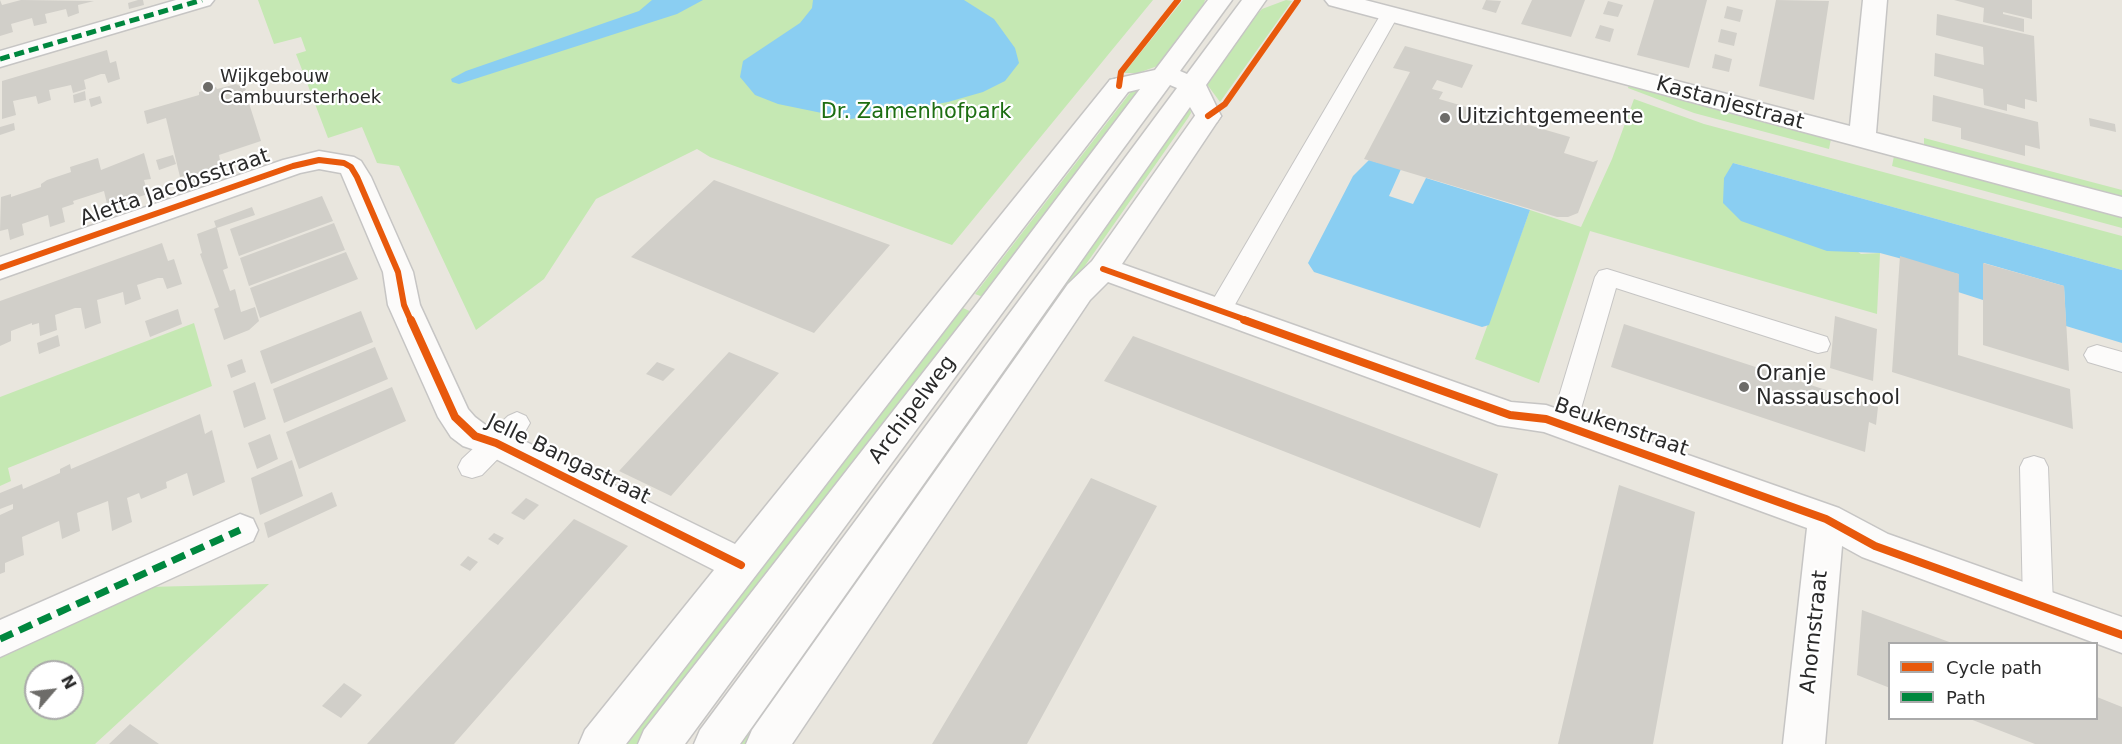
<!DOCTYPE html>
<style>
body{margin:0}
#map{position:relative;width:2122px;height:744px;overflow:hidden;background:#e9e6de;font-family:"DejaVu Sans",sans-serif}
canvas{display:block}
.legend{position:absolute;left:1888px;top:642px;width:210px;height:78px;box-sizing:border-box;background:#fff;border:2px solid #aaa;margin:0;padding:8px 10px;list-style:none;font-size:18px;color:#2a2a2a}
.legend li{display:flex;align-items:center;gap:12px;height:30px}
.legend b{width:30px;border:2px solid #aaa}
.north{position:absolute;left:24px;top:660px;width:60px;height:60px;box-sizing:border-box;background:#fff;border:2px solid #aaa;border-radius:50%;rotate:62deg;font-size:16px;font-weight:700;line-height:24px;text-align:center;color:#2a2a2a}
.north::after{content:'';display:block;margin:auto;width:21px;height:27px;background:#6d6c69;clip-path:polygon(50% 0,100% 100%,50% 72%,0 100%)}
</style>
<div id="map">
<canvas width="2122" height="744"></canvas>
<ul class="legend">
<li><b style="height:8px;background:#e8590c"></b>Cycle path</li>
<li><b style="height:8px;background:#00873e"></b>Path</li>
</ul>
<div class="north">N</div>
</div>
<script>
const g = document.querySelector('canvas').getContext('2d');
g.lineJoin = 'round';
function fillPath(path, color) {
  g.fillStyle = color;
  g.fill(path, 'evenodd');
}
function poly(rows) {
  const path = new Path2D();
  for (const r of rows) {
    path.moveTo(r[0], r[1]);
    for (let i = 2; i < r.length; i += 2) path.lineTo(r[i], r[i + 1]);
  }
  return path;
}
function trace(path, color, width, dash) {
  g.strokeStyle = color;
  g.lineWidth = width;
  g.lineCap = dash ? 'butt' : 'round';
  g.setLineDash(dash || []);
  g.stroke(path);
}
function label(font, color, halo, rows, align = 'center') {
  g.font = font + ' "DejaVu Sans",sans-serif';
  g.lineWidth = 4.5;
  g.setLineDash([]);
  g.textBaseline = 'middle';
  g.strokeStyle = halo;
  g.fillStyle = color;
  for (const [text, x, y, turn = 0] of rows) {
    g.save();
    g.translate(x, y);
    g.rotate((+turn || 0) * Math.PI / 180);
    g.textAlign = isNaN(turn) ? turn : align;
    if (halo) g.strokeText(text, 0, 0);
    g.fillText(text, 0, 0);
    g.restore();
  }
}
fillPath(poly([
 [258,0,1153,0,952,245,710,157,697,149,596,199,544,279,476,330,399,166,377,163,362,127,328,138,296,54,306,51,301,37,274,44],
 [1183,0,1205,0,1203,7,1163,64,1138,73,1124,73],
 [1286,0,1292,1,1220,102,1206,83,1239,32,1262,9],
 [1629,85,1831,139,1829,149,1694,113,1628,88],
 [1133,89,1142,92,986,298,975,294],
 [1634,99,1704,124,2122,236,2122,270,1733,163,1861,254,1880,253,1877,314,1590,231,1539,383,1475,359,1530,210,1581,227,1612,159],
 [1190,106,1191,113,1188,118,1045,323,1035,319],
 [1924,138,2122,190,2122,198,1924,146],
 [1894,156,2122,216,2122,228,1892,166],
 [963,308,974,313,644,744,625,744],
 [194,323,212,386,8,468,11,481,0,486,0,397],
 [1025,333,1035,337,748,744,728,744],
 [269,584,95,744,0,744,0,654,147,587],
 [36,672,72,672,72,708,36,708]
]), '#c5e8b3');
fillPath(poly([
 [652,0,703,0,677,14,459,84,452,82,451,79,466,71,639,11],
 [813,0,964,0,994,19,1015,48,1019,63,1005,81,983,92,948,102,851,119,778,104,755,95,740,77,743,61,800,23,812,8],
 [1369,160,1401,169,1389,196,1413,204,1426,178,1530,210,1489,325,1482,327,1314,272,1308,263,1353,176],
 [1733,163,2122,270,2122,343,2066,326,2064,286,1984,263,1983,300,1958,292,1958,274,1880,253,1827,251,1741,221,1723,203,1724,178]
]), '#8acef2');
fillPath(poly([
 [0,0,2,5,21,0,94,1,78,5,79,13,68,17,66,9,45,14,47,23,34,26,32,18,11,24,13,32,0,36],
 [138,0,143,0,144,5,129,9,128,3],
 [1486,0,1501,1,1496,13,1482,9],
 [1532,0,1585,0,1571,37,1521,24],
 [1654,0,1707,0,1689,68,1637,55],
 [1776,0,1829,1,1814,100,1759,86],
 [1954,0,2032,0,2032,19,2003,12,2003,14,2024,19,2024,32,1983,22,1984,8],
 [1608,1,1623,5,1618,17,1603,14],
 [1727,6,1743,10,1740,22,1724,18],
 [1937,14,2034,36,2037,102,2025,99,2025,109,2007,104,2007,111,1984,105,1983,89,1934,76,1935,53,1984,65,1983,47,1936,35],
 [1600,25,1614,29,1610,42,1595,38],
 [1721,29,1737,33,1734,46,1718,42],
 [1405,46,1473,65,1462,88,1437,80,1432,89,1443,92,1439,99,1570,137,1564,153,1593,162,1598,160,1578,213,1568,217,1557,217,1364,159,1410,72,1393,68],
 [107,50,110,63,116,61,120,79,108,83,105,74,101,74,84,80,86,89,73,93,71,85,49,90,51,100,38,104,36,96,13,101,16,115,2,119,2,81],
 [1715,54,1732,59,1729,72,1712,68],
 [236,84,246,89,242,99,247,97,261,141,219,155,223,176,187,187,184,176,180,177,166,118,147,124,144,111,199,95,199,92,216,87,217,89],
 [85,91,86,100,74,103,73,95],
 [1933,95,2038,122,2040,149,2025,145,2025,156,1961,139,1961,128,1932,121],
 [100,96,102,103,91,107,89,99],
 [2089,118,2115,124,2116,132,2090,126],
 [14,123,15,130,0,135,0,127],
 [144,153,151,179,144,180,148,194,135,198,133,195,107,204,104,191,73,201,74,204,62,208,65,222,50,227,48,215,22,224,24,235,10,240,8,229,0,231,1,197,11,194,11,197,41,187,41,184,47,180,71,172,70,167,98,158,101,170],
 [173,155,176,164,159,170,156,160],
 [714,180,890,245,814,333,631,257],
 [322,196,333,221,239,256,230,229],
 [252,207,255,215,217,228,228,268,223,270,230,291,235,289,241,312,255,307,259,321,249,330,224,340,214,309,219,307,200,254,202,253,197,234,216,227,214,221],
 [334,223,345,250,249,286,240,258],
 [162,243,168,261,174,259,182,284,167,289,163,278,158,278,137,285,141,299,125,305,123,292,97,300,101,323,85,329,81,308,75,308,55,315,57,330,40,336,39,323,32,325,32,323,11,331,11,341,0,346,0,301],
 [346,252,358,279,260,318,250,288],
 [1900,256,1959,274,1958,355,2070,389,2073,429,1892,372],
 [1983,263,2064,286,2069,371,1983,345],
 [178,309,182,324,150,337,145,321],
 [361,311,373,342,271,384,260,351],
 [1835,316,1877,329,1873,381,1830,368],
 [1624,324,1878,407,1876,425,1869,422,1865,452,1611,367],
 [58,335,60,346,39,354,37,343],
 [1133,336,1498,474,1480,528,1104,381],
 [375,347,388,379,284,423,273,389],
 [729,352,779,373,671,496,619,471],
 [242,359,246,372,231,378,227,365],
 [657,362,675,369,663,381,646,374],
 [255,382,266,419,244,428,233,391],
 [392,387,406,421,299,469,286,432],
 [200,414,205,434,212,430,225,482,193,496,187,473,166,482,167,488,141,499,139,493,127,498,132,522,112,531,108,501,77,513,80,531,62,539,59,521,22,537,24,555,5,563,5,572,0,574,0,515,13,509,13,504,0,509,0,493,22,484,23,489,60,473,60,469,70,464,71,469],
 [270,434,278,459,257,469,248,443],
 [292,460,303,496,260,515,251,478],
 [1091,478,1157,506,1027,744,932,744],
 [1619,485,1695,512,1653,744,1558,744],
 [332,492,337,506,268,538,264,523],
 [526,498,539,505,524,520,511,513],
 [574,519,628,546,454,744,367,744],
 [494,533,504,538,498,545,488,539],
 [468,556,478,562,470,571,460,565],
 [1862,610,1952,643,1952,644,1890,644,1890,688,1857,675],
 [344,683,362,695,341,718,322,706],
 [2097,697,2122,707,2122,744,2035,744,1970,719,2097,718],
 [130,724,159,744,109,744]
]), '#d1cfc9');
const lane = poly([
 [1390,8,1399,14,1228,317,1219,320,1210,317,1207,311,1210,305,1381,14,1390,8],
 [1607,269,1827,337,1830,344,1827,351,1818,353,1616,288,1576,426,1572,433,1563,437,1554,433,1550,426,1595,277,1599,271,1607,269],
 [2097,345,2122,352,2122,372,2088,362,2084,355,2088,348,2097,345],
 [517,412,526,416,530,423,526,430,482,475,472,478,462,475,458,467,462,459,508,416,517,412],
 [2034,456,2044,459,2048,467,2053,605,2049,614,2038,618,2027,614,2023,605,2020,467,2024,459,2034,456]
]);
const street = poly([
 [176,0,214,0,210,5,0,67,0,51,176,0],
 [1325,0,1365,0,1850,126,1863,0,1887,0,1876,133,2122,197,2122,217,1329,5,1325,0],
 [1119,78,1128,80,1132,86,1128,92,626,744,579,744,585,730,714,570,484,453,463,446,451,437,438,417,388,305,383,272,341,173,319,169,300,173,0,279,0,257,283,160,319,151,354,157,361,161,371,177,413,272,420,305,468,409,475,417,487,426,508,433,735,544,1110,80,1119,78],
 [1208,108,1217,110,1221,116,1122,264,1511,402,1546,405,1839,508,1888,534,2122,617,2122,653,1862,557,1842,546,1825,744,1783,744,1807,528,1544,432,1498,425,1108,282,1090,300,792,744,746,744,752,730,1068,284,1092,261,1199,110,1208,108],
 [240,514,253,519,258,530,253,541,0,657,0,620,240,514]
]);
const secondary = poly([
 [1208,0,1232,0,1180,71,1187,74,1242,0,1266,0,1206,85,1221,116,1217,122,1208,124,1199,122,1190,107,740,744,694,744,700,730,1177,88,1170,85,685,744,638,744,644,730,979,301,1140,89,1119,94,1110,92,1106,86,1110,80,1155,70,1208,0]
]);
trace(lane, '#c6c5c4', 2);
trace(street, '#c6c5c4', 3);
trace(secondary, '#c6c5c4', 3);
fillPath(lane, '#fcfbfa');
fillPath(street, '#fcfbfa');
fillPath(secondary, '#fcfbfa');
trace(poly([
 [0,59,202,0]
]), '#00873e', 5, [10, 5]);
trace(poly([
 [0,639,240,530]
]), '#00873e', 7, [14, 7]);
trace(poly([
 [1119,86,1121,72,1178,0],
 [1208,116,1225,104,1298,0],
 [0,268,293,166,319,160,344,163,351,167,357,177,398,272,404,305,411,321],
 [1103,269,1249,321]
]), '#e8590c', 6);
trace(poly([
 [411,320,455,417,475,436,496,443,741,565],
 [1244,320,1510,415,1546,419,1826,519,1875,546,2122,635]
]), '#e8590c', 8);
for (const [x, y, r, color] of [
 [208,87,6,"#6d6c69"],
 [1445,118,6,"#6d6c69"],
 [1744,387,6,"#6d6c69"]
]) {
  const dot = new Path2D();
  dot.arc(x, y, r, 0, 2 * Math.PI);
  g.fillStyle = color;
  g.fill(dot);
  trace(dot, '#fff', 2);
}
label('18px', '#2a2a2a', '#fff', [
 ["Wijkgebouw",220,77],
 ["Cambuursterhoek",220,98]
], 'left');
label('21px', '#2a2a2a', '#fff', [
 ["Kastanjestraat",1730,104,15],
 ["Aletta Jacobsstraat",175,188,-19],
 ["Archipelweg",913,410,-53],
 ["Beukenstraat",1621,428,19],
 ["Jelle Bangastraat",568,460,26],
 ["Ahornstraat",1815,632,-84]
]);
label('21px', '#1d6e12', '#fff', [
 ["Dr. Zamenhofpark",916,113]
]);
label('21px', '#2a2a2a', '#fff', [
 ["Uitzichtgemeente",1457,118],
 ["Oranje",1756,375],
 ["Nassauschool",1756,399]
], 'left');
</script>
